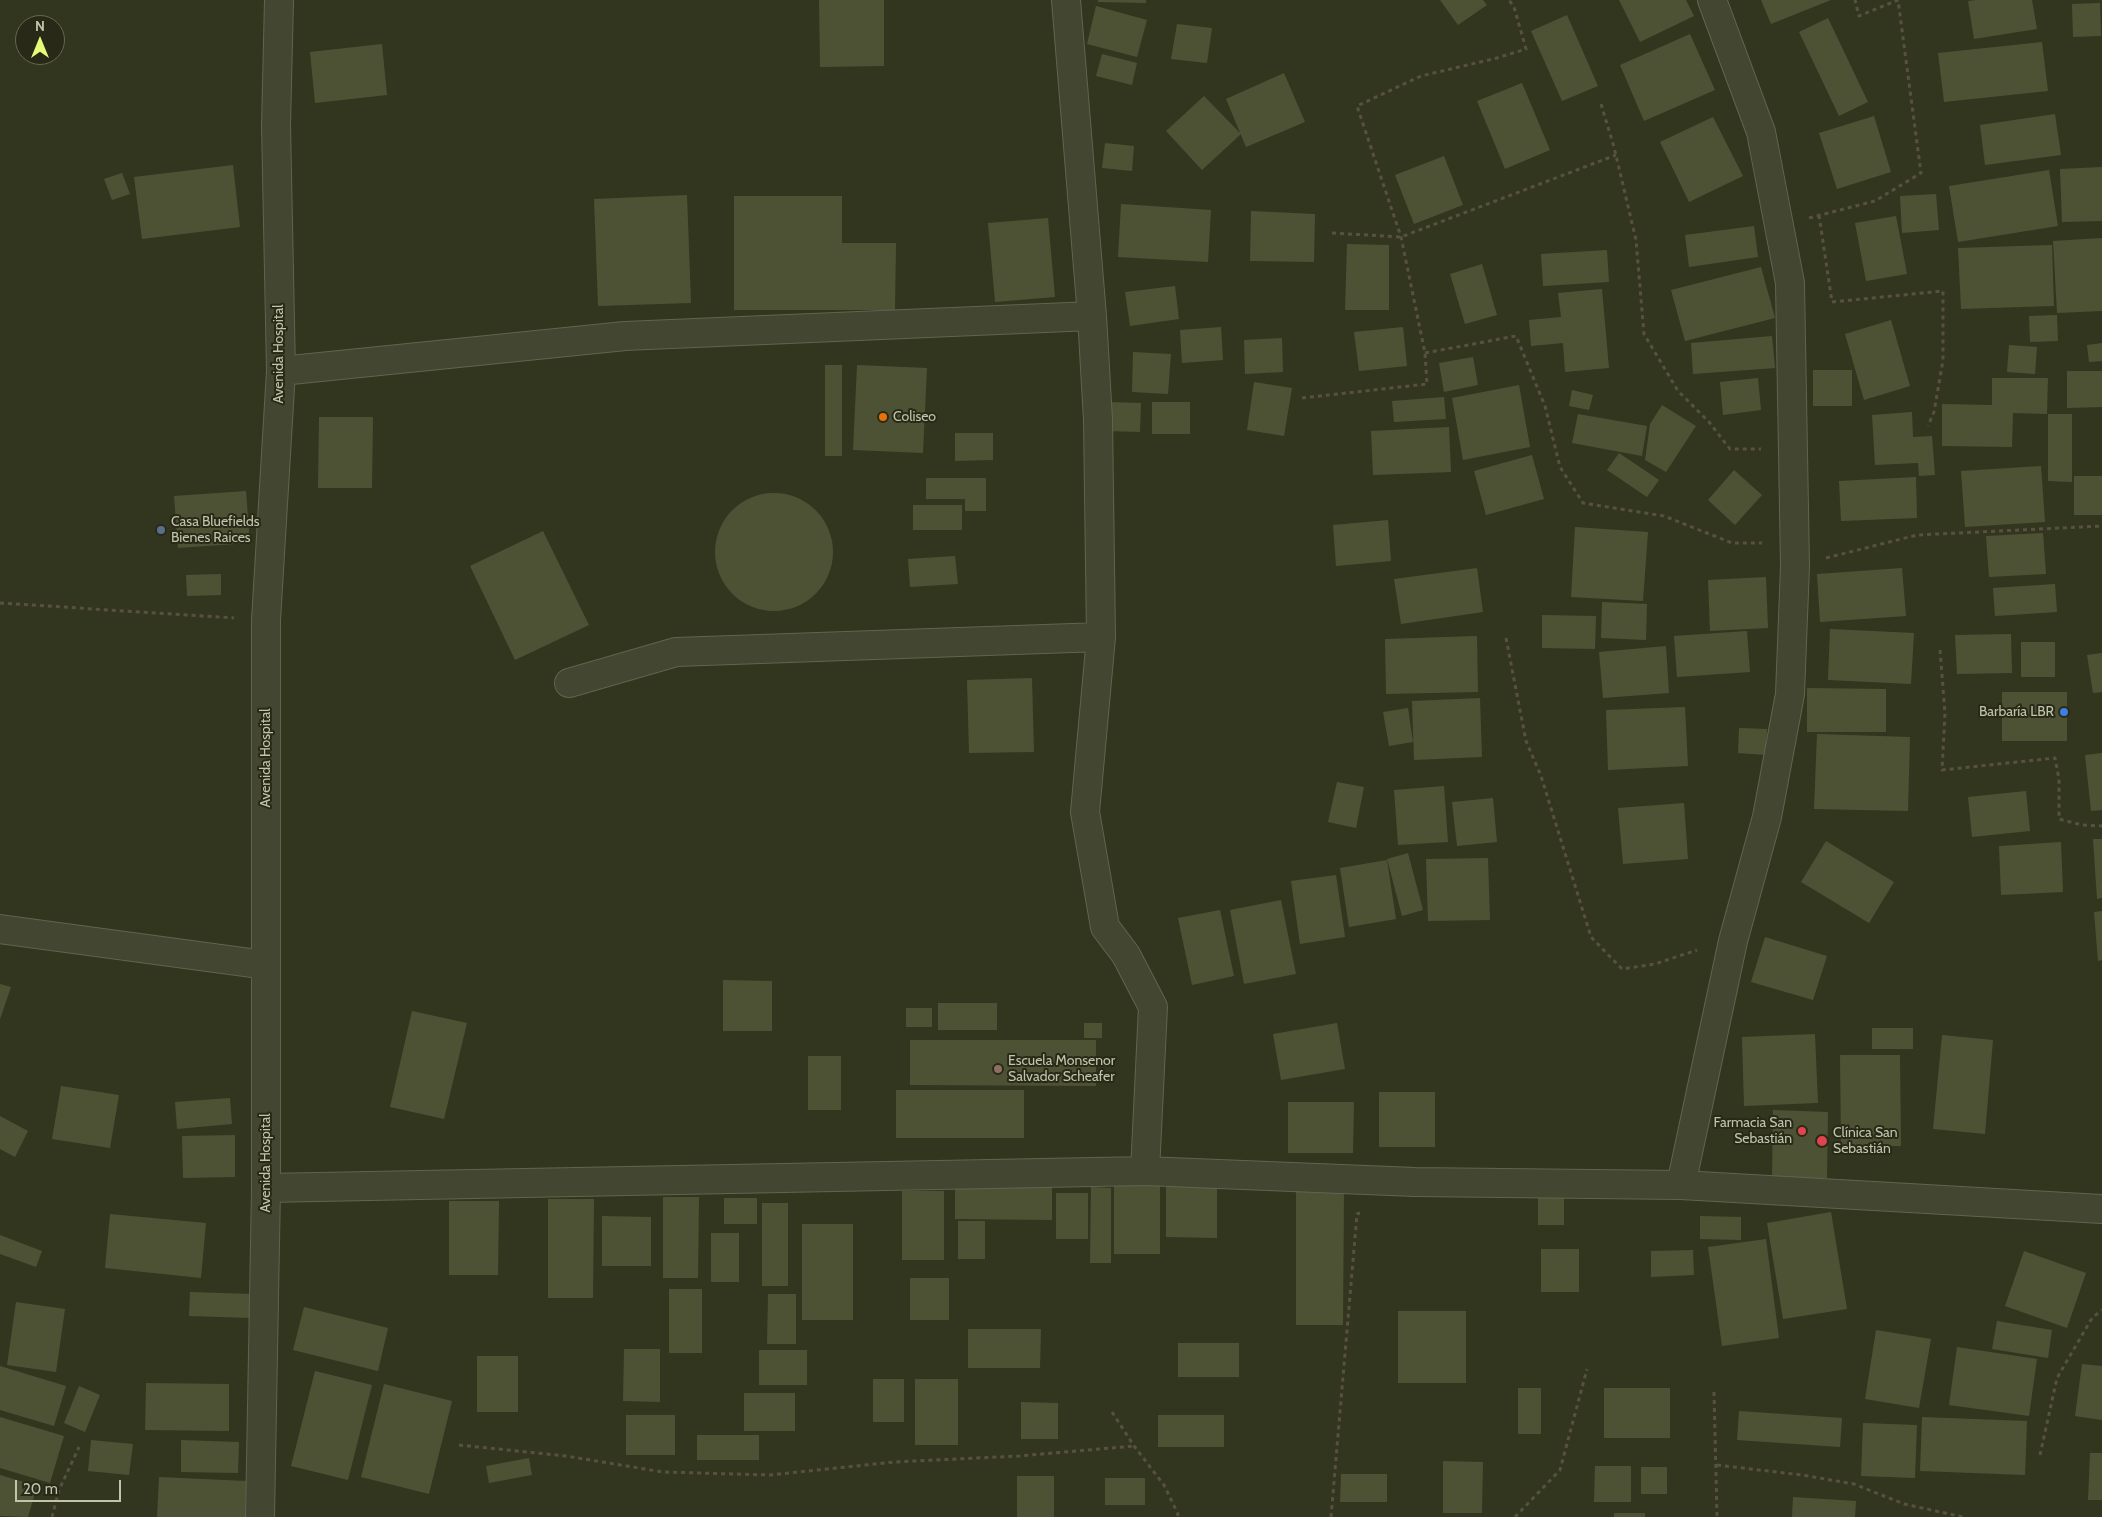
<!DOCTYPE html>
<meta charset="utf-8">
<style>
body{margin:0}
#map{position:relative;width:2102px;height:1517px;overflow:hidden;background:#33361e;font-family:Cabin,sans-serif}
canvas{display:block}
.north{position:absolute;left:15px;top:15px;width:50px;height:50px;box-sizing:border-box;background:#282a17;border:1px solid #656852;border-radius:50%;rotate:0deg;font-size:14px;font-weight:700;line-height:20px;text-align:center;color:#c0c4ab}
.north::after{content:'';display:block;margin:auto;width:18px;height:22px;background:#e5fb79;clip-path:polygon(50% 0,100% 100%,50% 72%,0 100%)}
.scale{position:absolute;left:15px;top:1480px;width:106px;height:22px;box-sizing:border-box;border:2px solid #c0c4ab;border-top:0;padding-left:6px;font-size:15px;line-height:18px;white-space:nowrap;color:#c0c4ab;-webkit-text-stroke:4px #282a17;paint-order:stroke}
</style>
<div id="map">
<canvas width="2102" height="1517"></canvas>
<div class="north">N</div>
<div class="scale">20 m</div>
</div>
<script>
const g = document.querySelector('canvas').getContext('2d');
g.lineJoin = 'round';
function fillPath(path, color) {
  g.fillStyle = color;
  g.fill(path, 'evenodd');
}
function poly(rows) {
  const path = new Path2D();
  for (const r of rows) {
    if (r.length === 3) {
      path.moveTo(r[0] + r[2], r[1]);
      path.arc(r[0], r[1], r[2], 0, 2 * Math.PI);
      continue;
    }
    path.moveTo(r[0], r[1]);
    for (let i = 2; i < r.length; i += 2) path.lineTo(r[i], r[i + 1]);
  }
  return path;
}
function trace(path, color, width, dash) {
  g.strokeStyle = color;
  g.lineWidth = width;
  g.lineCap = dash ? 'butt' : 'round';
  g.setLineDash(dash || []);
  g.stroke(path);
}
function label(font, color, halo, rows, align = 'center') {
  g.font = font + ' Cabin,sans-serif';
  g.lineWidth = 4;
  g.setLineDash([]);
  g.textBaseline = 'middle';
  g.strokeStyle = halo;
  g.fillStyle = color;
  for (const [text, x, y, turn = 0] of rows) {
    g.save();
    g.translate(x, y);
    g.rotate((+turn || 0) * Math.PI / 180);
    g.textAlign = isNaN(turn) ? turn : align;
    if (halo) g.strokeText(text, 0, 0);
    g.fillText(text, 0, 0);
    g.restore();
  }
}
fillPath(poly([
 [819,0,884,0,884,66,820,67],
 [1098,0,1146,0,1146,3,1098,2],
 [1440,0,1483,0,1487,5,1458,25],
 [1619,0,1686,0,1694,16,1640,42],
 [1761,0,1831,0,1771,24],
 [1976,0,2032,0,2037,29,1974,39,1968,1],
 [2100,3,2101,36,2073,37,2072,4],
 [1096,6,1147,20,1137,57,1087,44],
 [1567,15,1598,86,1562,101,1531,31],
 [1828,18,1868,102,1839,116,1799,32],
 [1177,24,1212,28,1207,63,1171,59],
 [1690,34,1715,90,1644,121,1620,65],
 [2042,42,2048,91,1944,102,1938,53],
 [382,44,387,95,315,103,310,52],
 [1102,54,1137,63,1132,85,1096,76],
 [1284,73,1305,122,1246,147,1226,99],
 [1522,83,1550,150,1505,169,1477,101],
 [1204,96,1241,134,1202,170,1166,131],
 [2055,114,2061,155,1985,165,1980,125],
 [1874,116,1891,172,1837,189,1819,133],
 [1713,117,1743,176,1689,202,1660,142],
 [1105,143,1134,146,1132,171,1102,168],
 [1444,156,1463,205,1414,224,1395,175],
 [233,165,240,227,142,239,134,177],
 [2102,167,2102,221,2062,222,2060,169],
 [2049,170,2058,226,1958,242,1949,186],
 [122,173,130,194,112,200,104,179],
 [1936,194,1939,230,1902,233,1900,196],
 [687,195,691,303,598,306,594,199],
 [734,196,842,196,842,243,896,243,895,310,734,310],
 [1121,204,1211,210,1208,262,1118,257],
 [1251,211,1315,214,1314,262,1250,261],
 [1896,216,1907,274,1866,281,1855,223],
 [1048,218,1055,297,995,302,988,223],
 [1754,226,1758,257,1689,267,1685,235],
 [2102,238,2102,311,2057,313,2053,241],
 [1347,244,1389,245,1389,310,1345,310],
 [2052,245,2054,306,1961,309,1958,248],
 [1607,250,1609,282,1543,286,1541,254],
 [1482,264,1497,315,1465,324,1450,274],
 [1761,267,1775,318,1685,341,1671,290],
 [1175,286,1179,319,1130,326,1125,292],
 [1602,289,1609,368,1565,372,1563,343,1531,346,1529,320,1561,317,1558,293],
 [2057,315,2058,341,2030,342,2029,316],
 [1891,320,1910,386,1864,400,1845,334],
 [1221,327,1223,360,1182,363,1180,330],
 [1403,327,1407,366,1359,371,1354,332],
 [1772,336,1775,368,1693,374,1691,343],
 [1282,338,1283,372,1245,374,1244,340],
 [2102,343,2102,361,2089,362,2087,345],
 [2009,345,2037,347,2035,374,2007,372],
 [1133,352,1171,354,1168,394,1132,392],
 [1473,357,1478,385,1444,392,1439,363],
 [825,365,842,365,842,456,825,456],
 [857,365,927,368,923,453,853,450],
 [1813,370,1852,370,1852,406,1813,406],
 [2067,371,2102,371,2102,407,2067,408],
 [1758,378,1761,410,1723,415,1720,382],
 [1992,378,2048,378,2047,414,2013,413,2012,447,1942,446,1942,404,1992,405],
 [1254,382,1292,388,1284,436,1247,430],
 [1519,385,1530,447,1463,460,1452,398],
 [1572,390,1593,395,1589,410,1569,406],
 [1444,397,1446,419,1394,422,1392,401],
 [1107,402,1141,403,1140,432,1106,431],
 [1152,402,1190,402,1190,434,1152,434],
 [1662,405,1696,426,1666,472,1645,460,1650,424],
 [1912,412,1913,437,1932,436,1935,475,1919,476,1918,463,1875,465,1872,415],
 [1578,414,1647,426,1642,456,1572,443],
 [2048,414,2072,414,2072,482,2048,481],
 [319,417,373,417,372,488,318,488],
 [1449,427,1451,472,1373,475,1371,431],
 [955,433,993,433,993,460,955,461],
 [1619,453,1659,480,1647,497,1607,470],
 [1532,455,1544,499,1486,515,1474,471],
 [2041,466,2045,522,1965,527,1961,471],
 [1734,470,1762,495,1735,525,1708,500],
 [2074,476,2102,476,2102,515,2074,515],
 [1916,477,1917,518,1841,521,1839,481],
 [926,478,986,478,986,511,965,511,965,499,926,499],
 [246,491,250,543,178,548,174,496],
 [774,552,59],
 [913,505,962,505,962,530,913,530],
 [1388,520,1391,561,1336,566,1333,525],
 [1575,527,1648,532,1643,601,1571,597],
 [543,531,589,625,515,660,470,566],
 [2043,533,2046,574,1989,577,1986,536],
 [955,556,958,584,910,587,908,559],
 [1477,568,1483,612,1401,624,1394,579],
 [1902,568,1906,616,1820,622,1817,574],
 [221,574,221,595,187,596,186,575],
 [1766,577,1768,628,1710,631,1708,580],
 [2055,584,2057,612,1995,616,1993,588],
 [1602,602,1647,604,1646,640,1601,638],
 [1542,615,1596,616,1595,649,1542,648],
 [1830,629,1914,633,1911,684,1828,680],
 [1747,631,1750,672,1677,677,1674,636],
 [2011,634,2012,673,1957,674,1955,635],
 [1477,636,1478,692,1386,694,1385,639],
 [2021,642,2055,642,2055,677,2021,677],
 [1666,646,1669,693,1603,698,1599,652],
 [2102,653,2102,692,2093,693,2087,655],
 [1032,678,1034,752,969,753,967,680],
 [1807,688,1886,689,1886,732,1807,732],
 [2002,692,2067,692,2067,741,2002,741],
 [1480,698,1482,757,1414,760,1412,701],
 [1685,707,1688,766,1608,770,1606,710],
 [1408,708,1413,742,1389,746,1383,712],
 [1739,728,1767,729,1766,755,1738,753],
 [1817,734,1910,737,1908,811,1814,809],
 [2102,753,2102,810,2091,811,2085,755],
 [1337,782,1364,787,1356,828,1328,822],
 [1444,786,1448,842,1398,845,1394,790],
 [2026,791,2030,831,1972,837,1968,797],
 [1493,798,1497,842,1457,846,1452,802],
 [1684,803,1688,859,1623,864,1618,808],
 [2093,839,2102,839,2102,898,2097,899],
 [1826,841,1894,882,1869,923,1801,882],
 [2061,842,2063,892,2001,895,1999,846],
 [1408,853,1423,910,1402,916,1387,859],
 [1488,858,1490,920,1428,921,1426,859],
 [1387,860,1396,919,1349,927,1340,868],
 [1336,875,1345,937,1300,944,1291,881],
 [1281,900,1296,974,1244,984,1230,910],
 [1220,910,1234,976,1192,985,1178,918],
 [2102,911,2102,960,2098,961,2094,912],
 [1765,937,1827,956,1813,1000,1751,982],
 [723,980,772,981,772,1031,723,1031],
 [0,984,11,987,0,1019],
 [938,1003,997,1003,997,1030,938,1030],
 [906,1008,932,1008,932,1027,906,1027],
 [412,1011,467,1023,444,1119,390,1107],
 [1084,1023,1102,1023,1102,1038,1084,1038],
 [1337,1023,1345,1069,1281,1080,1273,1034],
 [1872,1028,1913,1028,1913,1049,1872,1049],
 [1815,1034,1818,1103,1744,1106,1742,1037],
 [1942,1035,1993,1040,1985,1134,1933,1129],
 [910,1040,1096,1040,1096,1086,910,1085],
 [1840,1055,1900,1055,1901,1146,1841,1146],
 [808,1056,841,1056,841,1110,808,1110],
 [61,1086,119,1095,110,1148,52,1139],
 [896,1090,1024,1090,1024,1138,896,1138],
 [1379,1092,1435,1092,1435,1147,1379,1147],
 [230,1098,232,1124,177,1129,175,1102],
 [1288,1102,1354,1102,1353,1153,1288,1153],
 [1773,1110,1828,1112,1827,1178,1772,1178],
 [0,1116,28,1131,15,1157,0,1149],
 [235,1135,235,1177,183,1178,182,1136],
 [1166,1179,1217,1179,1217,1238,1166,1237],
 [1114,1185,1160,1185,1160,1254,1114,1254],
 [955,1186,1052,1186,1052,1220,955,1219],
 [1091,1187,1111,1188,1111,1263,1090,1263],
 [902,1191,944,1191,944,1260,902,1260],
 [1296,1191,1344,1191,1343,1325,1296,1325],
 [1056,1193,1088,1193,1088,1239,1056,1239],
 [663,1197,699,1197,698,1278,663,1278],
 [1538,1197,1564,1198,1564,1225,1538,1225],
 [724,1198,757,1198,757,1224,724,1224],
 [548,1199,594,1199,593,1298,548,1298],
 [449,1201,499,1201,498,1275,449,1275],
 [762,1203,788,1203,788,1286,762,1286],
 [1831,1212,1847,1309,1783,1319,1767,1223],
 [110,1214,206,1223,201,1278,105,1268],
 [602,1216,651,1217,651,1266,602,1266],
 [1700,1216,1741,1217,1741,1240,1700,1239],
 [958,1221,985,1221,985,1259,958,1259],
 [802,1224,853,1224,853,1320,802,1320],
 [711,1233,739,1233,739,1282,711,1282],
 [0,1235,42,1251,36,1267,0,1254],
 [1766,1239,1779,1338,1722,1346,1708,1247],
 [1541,1249,1579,1249,1579,1292,1541,1292],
 [1693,1250,1694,1275,1651,1277,1651,1251],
 [2024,1251,2086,1273,2067,1328,2005,1306],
 [910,1278,949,1278,949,1320,910,1320],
 [669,1289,702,1289,702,1353,669,1353],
 [190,1292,253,1294,251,1318,189,1316],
 [768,1294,796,1294,796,1344,767,1344],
 [16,1302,65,1309,56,1372,7,1365],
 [304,1307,388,1328,378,1371,293,1350],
 [1398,1311,1466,1311,1466,1383,1398,1383],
 [1997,1321,2052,1330,2048,1358,1992,1349],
 [968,1329,1041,1329,1040,1368,968,1368],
 [1876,1330,1931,1339,1919,1408,1865,1399],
 [1178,1343,1239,1343,1239,1377,1178,1377],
 [1957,1347,2037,1359,2029,1416,1949,1405],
 [624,1349,660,1349,660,1402,623,1401],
 [759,1350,807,1350,807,1385,759,1385],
 [477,1356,518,1356,518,1412,477,1412],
 [2082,1364,2102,1366,2102,1420,2075,1416],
 [0,1366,66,1386,54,1426,0,1410],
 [315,1371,372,1385,348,1480,291,1466],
 [873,1379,904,1379,904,1422,873,1422],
 [915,1379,958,1379,958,1445,915,1445],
 [146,1383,229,1384,229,1431,145,1430],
 [384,1384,452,1401,429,1494,361,1477],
 [79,1386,100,1395,85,1432,64,1423],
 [1518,1388,1541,1388,1541,1434,1518,1434],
 [1604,1388,1670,1388,1670,1438,1604,1438],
 [744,1393,795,1393,795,1431,744,1431],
 [1021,1402,1058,1403,1058,1439,1021,1439],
 [1739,1411,1842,1418,1840,1447,1737,1440],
 [626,1415,675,1415,675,1455,626,1455],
 [1158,1415,1224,1415,1224,1447,1158,1447],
 [0,1417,64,1436,50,1483,0,1468],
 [1922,1417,2027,1421,2025,1475,1920,1471],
 [1863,1423,1917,1425,1915,1478,1861,1476],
 [697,1435,759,1435,759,1460,697,1460],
 [91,1440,133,1444,129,1475,88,1471],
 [181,1440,239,1442,238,1473,181,1472],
 [2090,1453,2102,1453,2102,1500,2088,1500],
 [529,1458,532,1475,489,1483,486,1466],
 [1443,1461,1483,1462,1482,1513,1443,1513],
 [1595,1466,1631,1466,1631,1502,1594,1502],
 [1641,1467,1667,1467,1667,1494,1641,1494],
 [1341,1474,1387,1474,1387,1502,1340,1502],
 [0,1475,37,1486,28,1517,0,1516],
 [1017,1476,1054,1476,1054,1517,1017,1517],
 [159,1477,246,1481,245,1517,157,1517],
 [1105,1478,1145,1478,1145,1505,1105,1505],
 [1793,1497,1856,1501,1855,1517,1792,1517],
 [1614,1513,1645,1513,1645,1517,1614,1517]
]), '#4e5235');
const street = poly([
 [1066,0,1092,316,1098,420,1101,637,1085,812,1105,927,1126,955,1153,1007,1145,1171],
 [281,371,625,336,1092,316],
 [569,683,676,652,1101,637],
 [0,929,266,965],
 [1681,1185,1733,941,1767,817,1790,694,1795,566,1790,283,1761,132,1712,0],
 [266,1188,1145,1171,1415,1182,1681,1185,2102,1209],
 [260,1517,266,1188,266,620,281,371,276,125,279,0]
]);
trace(street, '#61654f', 30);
trace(poly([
 [1601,104,1614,147,1636,240,1644,334,1678,391,1709,422,1730,449,1761,449],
 [1819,215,1832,302,1943,291,1943,360,1934,412,1928,426],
 [1809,218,1875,201,1921,173,1898,0,1859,16,1855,0],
 [1332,233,1401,237,1616,155],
 [1425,353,1516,336,1545,406,1560,467,1583,503,1664,516,1732,543,1762,543],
 [1302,398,1427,384,1425,353,1401,237,1357,106,1421,76,1497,58,1526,49,1514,7,1509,0],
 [1826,558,1917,535,2102,526],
 [0,603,234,618],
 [1506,638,1526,741,1541,776,1591,937,1622,969,1655,964,1697,950],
 [1940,650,1945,713,1942,770,2055,758,2059,779,2059,819,2082,825,2102,826],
 [1714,1392,1717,1517],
 [1112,1412,1134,1446,1164,1485,1178,1514,1177,1517],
 [459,1445,566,1456,663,1472,770,1475,894,1462,1019,1456,1134,1446],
 [2040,1455,2057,1378,2092,1318,2102,1310],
 [1717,1465,1802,1475,1854,1484,1904,1504,1963,1517],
 [52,1517,59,1490,79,1447],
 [1331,1517,1357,1214,1360,1213],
 [1515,1517,1560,1470,1587,1369]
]), '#585141', 3, [4, 4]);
trace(street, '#434631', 28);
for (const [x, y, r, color] of [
 [883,417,5,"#e8710a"],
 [161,530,5,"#5c6f8a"],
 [2064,712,5,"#3f7fe0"],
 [998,1069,5,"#8d6e63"],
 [1802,1131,5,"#e0444e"],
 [1822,1141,6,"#e0444e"]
]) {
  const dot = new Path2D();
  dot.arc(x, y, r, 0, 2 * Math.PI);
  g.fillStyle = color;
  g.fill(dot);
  trace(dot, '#282a17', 2);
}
label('14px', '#c0c4ab', '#282a17', [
 ["Avenida Hospital",279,354,-90],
 ["Avenida Hospital",266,758,-90],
 ["Avenida Hospital",266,1163,-90]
]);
label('14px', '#c0c4ab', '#282a17', [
 ["Coliseo",893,417],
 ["Casa Bluefields",171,522],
 ["Bienes Raices",171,538],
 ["Barbaría LBR",2054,712,"right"],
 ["Escuela Monsenor",1008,1061],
 ["Salvador Scheafer",1008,1077],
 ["Farmacia San",1792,1123,"right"],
 ["Sebastián",1792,1139,"right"],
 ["Clínica San",1833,1133],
 ["Sebastián",1833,1149]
], 'left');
</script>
